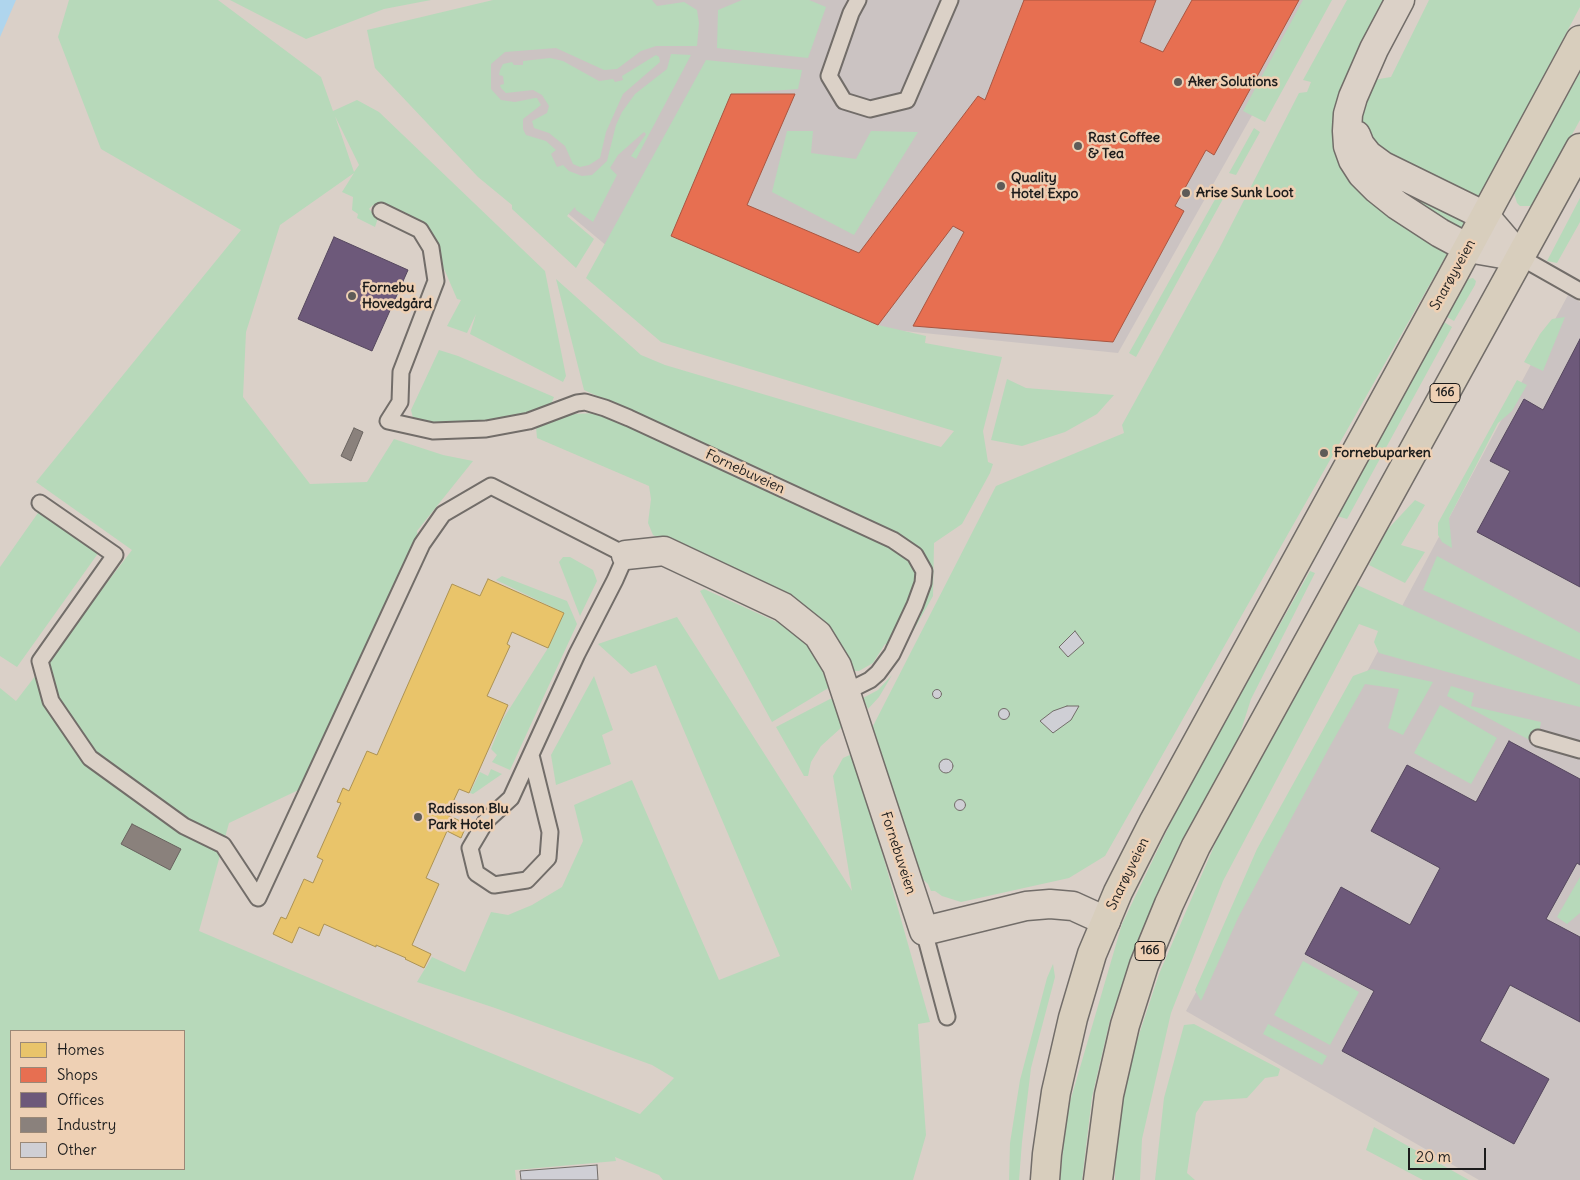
<!DOCTYPE html>
<meta charset="utf-8">
<style>
body{margin:0}
#map{position:relative;width:1580px;height:1180px;overflow:hidden;background:#dad0c8;font-family:Delius,sans-serif}
canvas{display:block}
.legend{position:absolute;left:10px;top:1030px;width:175px;height:140px;box-sizing:border-box;background:#eed0b4;border:1px solid #9a8877;margin:0;padding:6px 9px;list-style:none;font-size:15px;color:#1c1c1c}
.legend li{display:flex;align-items:center;gap:10px;height:25px}
.legend b{width:25px;border:1px solid #9a8877}
.scale{position:absolute;left:1408px;top:1148px;width:78px;height:22px;box-sizing:border-box;border:2px solid #1c1c1c;border-top:0;padding-left:6px;font-size:15px;line-height:18px;white-space:nowrap;color:#1c1c1c;-webkit-text-stroke:4px #eed0b4;paint-order:stroke}
</style>
<div id="map">
<canvas width="1580" height="1180"></canvas>
<ul class="legend">
<li><b style="height:14px;background:#e9c46a"></b>Homes</li>
<li><b style="height:14px;background:#e76f51"></b>Shops</li>
<li><b style="height:14px;background:#6d597a"></b>Offices</li>
<li><b style="height:14px;background:#8a817c"></b>Industry</li>
<li><b style="height:14px;background:#cfcfd5"></b>Other</li>
</ul>
<div class="scale">20 m</div>
</div>
<script>
const g = document.querySelector('canvas').getContext('2d');
g.lineJoin = 'round';
function fillPath(path, color) {
  g.fillStyle = color;
  g.fill(path, 'evenodd');
}
function poly(rows) {
  const path = new Path2D();
  for (const r of rows) {
    if (r.length === 3) {
      path.moveTo(r[0] + r[2], r[1]);
      path.arc(r[0], r[1], r[2], 0, 2 * Math.PI);
      continue;
    }
    path.moveTo(r[0], r[1]);
    for (let i = 2; i < r.length; i += 2) path.lineTo(r[i], r[i + 1]);
  }
  return path;
}
function trace(path, color, width, dash) {
  g.strokeStyle = color;
  g.lineWidth = width;
  g.lineCap = dash ? 'butt' : 'round';
  g.setLineDash(dash || []);
  g.stroke(path);
}
function label(font, color, halo, rows, align = 'center') {
  g.font = font + ' Delius,sans-serif';
  g.lineWidth = 5;
  g.setLineDash([]);
  g.textBaseline = 'middle';
  g.strokeStyle = halo;
  g.fillStyle = color;
  for (const [text, x, y, turn = 0] of rows) {
    g.save();
    g.translate(x, y);
    g.rotate((+turn || 0) * Math.PI / 180);
    g.textAlign = isNaN(turn) ? turn : align;
    if (halo) g.strokeText(text, 0, 0);
    g.fillText(text, 0, 0);
    g.restore();
  }
}
fillPath(poly([
 [504,0,1317,0,1118,353,681,308,413,84],
 [1568,295,1580,302,1580,1180,1479,1180,1186,1011]
]), '#cbc3c2');
fillPath(poly([
 [69,0,218,0,321,77,333,111,357,100,379,112,545,271,566,376,563,382,470,334,476,314,467,333,447,326,461,300,457,299,445,271,422,228,410,220,373,205,369,209,378,218,375,227,357,218,358,214,352,210,353,197,342,192,354,173,280,225,246,332,243,397,310,484,367,482,394,439,443,455,473,461,417,531,421,562,309,785,229,823,199,931,366,1002,640,1114,674,1078,652,1065,495,1008,417,982,432,957,465,972,491,912,508,915,532,905,562,887,583,841,574,805,632,780,719,980,780,956,656,665,631,674,598,644,677,617,852,891,833,776,843,758,854,753,930,1022,918,1024,926,1135,913,1180,663,1180,659,1175,615,1157,616,1161,515,1170,516,1180,0,1180,0,688,16,701,132,550,36,482,241,230,101,149,58,37],
 [335,116,359,165,354,172],
 [11,1031,184,1031,184,1169,11,1169],
 [230,0,431,0,384,9,306,39],
 [493,0,652,0,657,6,684,2,697,10,699,23,697,46,656,46,641,51,617,69,604,70,556,48,505,52,491,64,491,89,501,100,515,102,535,98,537,98,541,105,523,119,523,129,526,135,546,141,556,150,551,154,557,167,563,165,569,171,582,176,592,175,607,161,616,125,622,112,635,94,667,69,671,54,691,55,636,159,631,156,646,134,644,132,618,155,610,168,617,175,593,222,576,210,575,207,567,216,594,239,576,268,512,209,512,205,478,177,375,68,367,30],
 [742,0,809,0,826,7,808,58,717,48,718,10],
 [1303,0,1332,0,1265,122,1243,111],
 [1347,0,1391,0,1344,85,1391,77,1429,0,1580,0,1580,7,1480,196,1105,856,1069,878,961,902,942,896,935,891,931,891,928,884,919,876,872,728,996,486,1124,433,1122,425,1220,247,1299,93,1307,92,1311,82,1303,80],
 [656,55,659,57,660,62,623,94,606,132,600,158,589,165,580,167,573,164,565,146,549,133,534,128,532,121,547,113,549,106,542,95,533,90,506,93,501,88,500,85,504,84,503,76,499,75,500,70,503,64,512,62,514,65,523,65,523,61,550,58,563,61,599,81,613,79,615,82,623,80,622,76],
 [706,60,802,70,798,89,731,94,671,236,878,325,926,336,925,343,1002,357,983,431,988,462,993,464,990,473,962,524,934,543,933,596,908,640,888,646,885,644,873,663,859,671,852,671,717,566,653,535,648,523,651,499,649,486,537,438,536,427,573,414,597,413,829,517,830,502,584,390,556,279,641,355,665,365,941,447,954,431,661,342,586,278],
 [1580,72,1580,120,1535,202,1531,206,1520,206,1517,203,1514,193],
 [1254,128,1260,132,1236,175,1229,173],
 [787,131,813,131,811,153,856,159,871,131,918,132,854,235,772,192],
 [1218,194,1224,197,1136,357,1129,353],
 [1580,198,1580,222,1557,263,1547,261],
 [1473,278,1476,281,1475,285,1454,321,1447,317,1468,279],
 [1565,317,1543,371,1524,362,1540,334,1552,319],
 [1444,322,1452,327,1347,519,1337,516],
 [439,350,458,356,554,397,550,407,471,426,431,425,413,418,411,410],
 [1007,379,1026,388,1114,395,1097,414,1065,432,1022,446,991,440],
 [1517,380,1527,385,1512,411,1498,423,1449,518,1452,548,1442,542,1438,535,1438,523],
 [1415,500,1425,505,1401,545,1425,552,1405,583,1369,565,1387,530],
 [40,510,99,552,17,667,0,656,0,567],
 [1437,556,1580,633,1580,660,1423,590],
 [563,557,570,557,593,570,597,581,580,616,559,562],
 [1310,571,1315,573,1251,699,1232,759,1146,925,1111,1016,1092,1097,1082,1180,1060,1180,1067,1112,1122,924,1186,791],
 [502,576,567,601,577,624,510,770,492,762,497,755,491,749,503,719,548,648,564,613,496,580],
 [1357,585,1580,685,1580,707,1505,688,1379,653,1374,642,1378,631,1359,624,1223,881,1171,1013,1142,1139,1140,1180,1115,1180,1115,1150,1129,1065,1159,974,1218,837],
 [704,589,779,623,811,648,830,687,772,722,700,591],
 [1372,669,1433,682,1403,735,1388,728,1399,689,1365,684,1330,746,1238,918,1201,1001,1195,990,1257,849,1353,676],
 [892,675,879,697,868,709,863,698,878,690],
 [594,676,613,730,602,735,611,764,556,785,551,755],
 [1451,686,1474,693,1471,706,1541,722,1537,744,1447,696],
 [830,699,836,699,844,723,842,727,821,746,811,762,808,776,804,776,776,727],
 [1440,705,1497,738,1471,784,1414,753],
 [491,769,502,774,473,794,470,793,480,772,488,776],
 [1580,877,1580,913,1567,924,1557,917],
 [1303,961,1359,992,1330,1045,1274,1015],
 [1053,964,1055,977,1031,1068,1022,1142,1019,1180,1009,1180,1010,1143,1020,1080,1047,978],
 [1194,1024,1280,1069,1278,1076,1265,1078,1247,1098,1204,1101,1196,1113,1187,1173,1195,1180,1155,1180,1164,1098,1184,1025],
 [1268,1024,1327,1056,1322,1065,1263,1034],
 [1374,1127,1469,1180,1423,1180,1366,1150]
]), '#b7d9ba');
fillPath(poly([
 [0,0,16,0,0,37]
]), '#afd5ed');
const homes = poly([
 [488,579,564,613,548,648,512,632,507,644,510,646,487,696,508,705,469,793,459,789,447,815,467,824,461,838,447,831,426,878,439,884,412,945,431,954,424,968,405,959,406,958,376,945,376,947,324,924,319,936,299,927,292,943,273,934,281,917,286,919,304,879,313,883,323,860,317,857,341,803,337,802,343,788,349,791,367,751,377,755,452,584,480,596,488,579]
]);
fillPath(homes, '#e9c46a');
trace(homes, '#ac9253', 1);
const shops = poly([
 [1024,0,1156,0,1140,42,1163,52,1192,0,1299,0,1214,155,1206,150,1175,206,1184,211,1113,342,913,326,964,232,953,226,878,325,671,236,731,94,795,94,747,205,859,253,978,96,985,100,1024,0]
]);
fillPath(shops, '#e76f51');
trace(shops, '#aa5641', 1);
const offices = poly([
 [334,237,408,270,372,351,298,319,334,237],
 [1580,339,1580,587,1477,532,1510,471,1490,461,1524,399,1543,410,1580,339],
 [1509,741,1580,779,1580,865,1577,863,1546,919,1580,937,1580,1022,1510,985,1480,1041,1549,1079,1514,1144,1342,1051,1374,991,1305,954,1341,887,1410,925,1440,868,1371,831,1407,765,1476,802,1509,741]
]);
fillPath(offices, '#6d597a');
trace(offices, '#55475e', 1);
const industry = poly([
 [354,428,363,432,351,461,341,456,354,428],
 [132,824,181,849,170,870,121,844,132,824]
]);
fillPath(industry, '#8a817c');
trace(industry, '#69635f', 1);
const building = poly([
 [1075,631,1084,643,1068,657,1059,647,1075,631],
 [937,694,4.5],
 [1067,706,1079,706,1071,720,1053,733,1040,721,1053,711,1067,706],
 [1004,714,5.5],
 [946,766,7],
 [960,805,5.5],
 [597,1165,598,1180,521,1180,520,1171,597,1165]
]);
fillPath(building, '#cfcfd5');
trace(building, '#726d69', 1);
const lane = poly([
 [858,0,851,13,829,76,844,101,870,109,907,100,950,0],
 [381,211,420,230,431,248,436,281,401,372,400,402,388,421,433,431,486,429,529,421,577,403,585,402,605,408,629,418,893,540,915,555,924,571,923,583,915,605,892,654,878,673,870,680,858,686,845,689],
 [1520,257,1580,291],
 [40,503,115,555,40,661,51,701,90,758,184,826,223,845,258,898,422,544,443,514,491,486,626,555,615,580,577,654,511,798,486,821,470,848,476,873,494,885,527,880,548,858,550,832,531,755],
 [1538,738,1580,750],
 [924,931,947,1017]
]);
const street = poly([
 [1400,0,1374,49,1353,97,1348,114,1347,131,1348,146,1353,160,1362,174,1377,189,1397,205,1440,233,1468,248,1520,257],
 [1356,135,1360,145,1368,155,1383,166,1485,216,1520,257],
 [626,555,664,551,783,607,818,635,837,666,924,931,1026,906,1050,904,1073,906,1106,921]
]);
const primary = poly([
 [1045,1180,1047,1154,1056,1092,1073,1018,1092,954,1118,892,1153,823,1453,275,1580,40],
 [1098,1180,1109,1095,1125,1025,1144,965,1169,904,1196,846,1580,148]
]);
trace(lane, '#726d69', 19);
trace(street, '#726d69', 31);
trace(primary, '#726d69', 31);
trace(lane, '#dbd1c7', 15);
trace(street, '#dbd1c7', 28);
trace(primary, '#d8cebd', 28);
for (const [x, y, r, color] of [
 [1178,82,5,"#5e5b58"],
 [1078,146,5,"#5e5b58"],
 [1001,186,5,"#5e5b58"],
 [1186,193,5,"#5e5b58"],
 [352,296,5,"#5e5b58"],
 [1324,453,5,"#5e5b58"],
 [418,817,5,"#5e5b58"]
]) {
  const dot = new Path2D();
  dot.arc(x, y, r, 0, 2 * Math.PI);
  g.fillStyle = color;
  g.fill(dot);
  trace(dot, '#eed0b4', 2);
}
for (const [x, y, w] of [
 [1445,393,30],
 [1150,951,30]
]) {
  const box = new Path2D();
  box.roundRect(x - w / 2, y - 9.5, w, 19, 4);
  g.fillStyle = '#eed0b4';
  g.fill(box);
  trace(box, '#1c1c1c', 1);
}
label('bold 12px', '#1c1c1c', null, [
 ["166",1445,393],
 ["166",1150,951]
]);
label('bold 14px', '#1c1c1c', '#eed0b4', [
 ["Aker Solutions",1188,82],
 ["Rast Coffee",1088,138],
 ["& Tea",1088,154],
 ["Quality",1011,178],
 ["Hotel Expo",1011,194],
 ["Arise Sunk Loot",1196,193],
 ["Fornebu",362,288],
 ["Hovedgård",362,304],
 ["Fornebuparken",1334,453],
 ["Radisson Blu",428,809],
 ["Park Hotel",428,825]
], 'left');
label('14px', '#1c1c1c', '#eed0b4', [
 ["Snarøyveien",1453,275,-61],
 ["Fornebuveien",745,472,25],
 ["Fornebuveien",898,853,72],
 ["Snarøyveien",1128,874,-64]
]);
</script>
